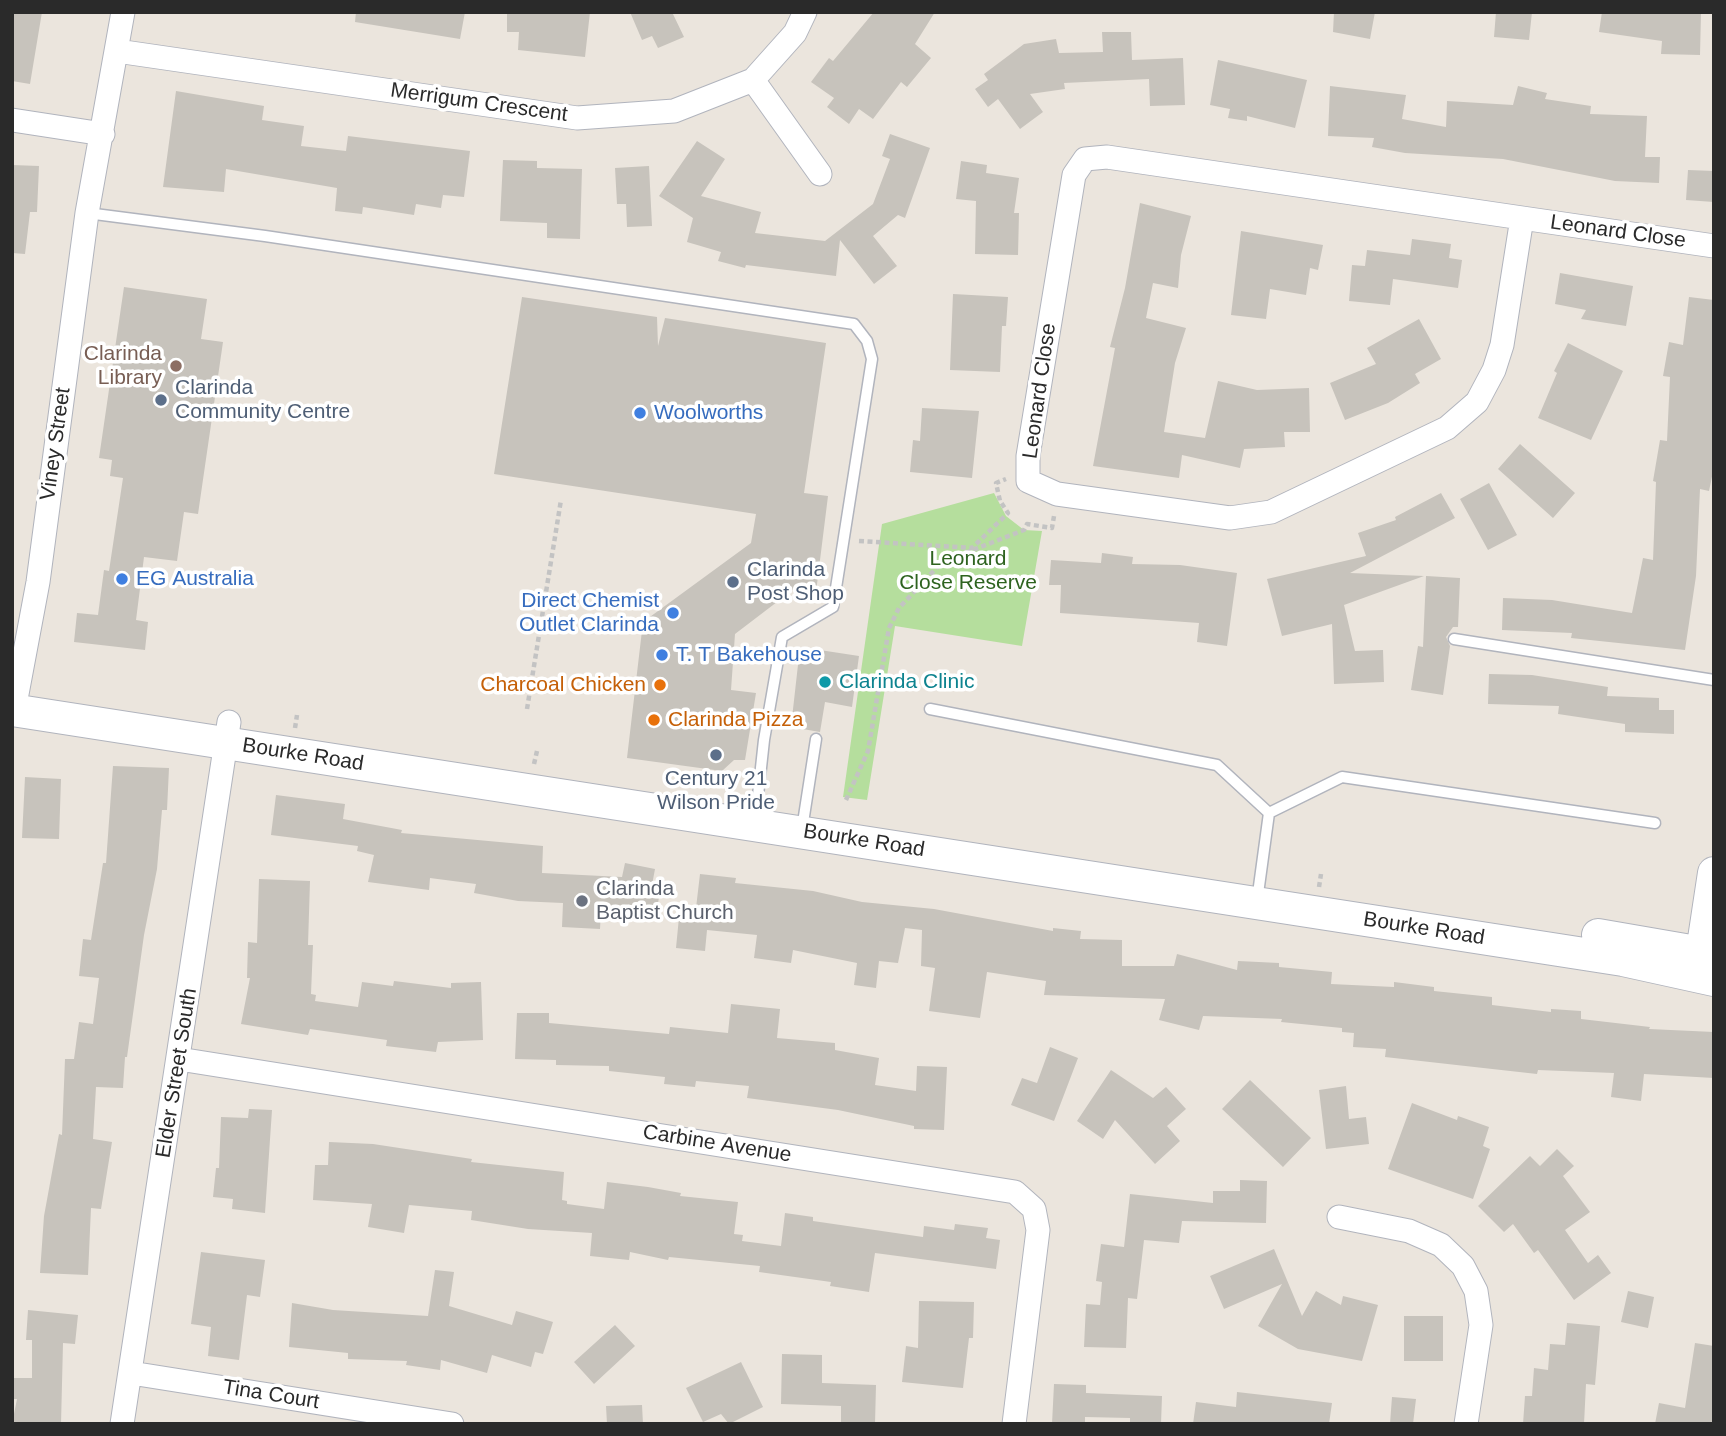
<!DOCTYPE html>
<style>
body{margin:0}
#map{position:relative;width:1726px;height:1436px;overflow:hidden;background:#ebe5dd;font-family:Arial,sans-serif}
canvas{display:block}
.frame{position:absolute;inset:0;border:14px solid #2a2a2a;pointer-events:none}
</style>
<div id="map">
<canvas width="1726" height="1436"></canvas>
<div class="frame"></div>
</div>
<script>
const g = document.querySelector('canvas').getContext('2d');
g.lineJoin = 'round';
function fillPath(path, color) {
  g.fillStyle = color;
  g.fill(path, 'evenodd');
}
function poly(rows) {
  const path = new Path2D();
  for (const r of rows) {
    path.moveTo(r[0], r[1]);
    for (let i = 2; i < r.length; i += 2) path.lineTo(r[i], r[i + 1]);
  }
  return path;
}
function trace(path, color, width, dash) {
  g.strokeStyle = color;
  g.lineWidth = width;
  g.lineCap = dash ? 'butt' : 'round';
  g.setLineDash(dash || []);
  g.stroke(path);
}
function label(font, color, halo, rows, align = 'center') {
  g.font = font + ' Arial,sans-serif';
  g.lineWidth = 7;
  g.setLineDash([]);
  g.textBaseline = 'middle';
  g.strokeStyle = halo;
  g.fillStyle = color;
  for (const [text, x, y, turn = 0] of rows) {
    g.save();
    g.translate(x, y);
    g.rotate((+turn || 0) * Math.PI / 180);
    g.textAlign = isNaN(turn) ? turn : align;
    if (halo) g.strokeText(text, 0, 0);
    g.fillText(text, 0, 0);
    g.restore();
  }
}
fillPath(poly([
 [994,493,1006,516,1024,530,1042,531,1022,646,895,626,867,800,843,797,882,524]
]), '#b5de9d');
fillPath(poly([
 [12,12,42,12,30,84,12,81],
 [356,12,465,12,460,39,355,22],
 [507,12,590,12,585,57,518,50,519,32,507,32],
 [630,12,672,12,684,37,658,48,652,36,642,40],
 [874,12,935,12,915,44,931,58,907,87,901,82,873,119,859,109,849,124,827,107,834,98,811,82,829,58,833,61],
 [1334,12,1375,12,1370,39,1333,32],
 [1496,12,1532,12,1529,40,1494,37],
 [1602,12,1701,12,1700,55,1661,54,1662,41,1599,32],
 [1102,32,1131,32,1132,60,1183,58,1185,105,1150,106,1149,79,1064,83,1065,89,1030,94,1043,112,1020,129,998,99,988,107,975,89,988,80,984,74,1024,44,1056,39,1059,53,1103,52],
 [1218,60,1307,80,1295,128,1247,116,1247,121,1228,118,1230,109,1210,105],
 [1330,86,1406,95,1402,119,1446,127,1447,101,1513,105,1518,86,1547,93,1545,99,1591,106,1590,114,1647,116,1645,157,1660,157,1659,183,1615,181,1503,159,1405,153,1372,147,1374,138,1328,136],
 [176,91,264,106,262,120,304,126,301,146,346,151,348,136,470,151,464,197,443,195,441,208,416,204,414,215,363,207,362,214,335,211,337,188,226,169,224,192,163,187],
 [890,134,930,148,905,218,898,215,873,236,897,266,874,284,840,240,836,276,746,265,745,268,718,261,721,252,687,242,693,218,659,196,697,141,725,159,701,196,761,212,755,233,825,241,873,204,890,159,882,156],
 [503,160,537,161,537,168,582,169,580,239,547,238,547,223,500,221],
 [961,161,987,165,986,173,1019,178,1014,213,1019,213,1018,255,975,254,976,201,956,199],
 [12,165,39,166,37,212,30,212,25,254,12,253],
 [649,166,652,226,627,227,626,204,617,204,615,168],
 [1688,170,1714,171,1714,202,1686,200],
 [1140,203,1191,216,1181,255,1178,288,1153,283,1146,318,1186,328,1175,363,1164,432,1205,438,1218,381,1257,390,1309,388,1310,432,1284,432,1285,447,1244,449,1240,468,1182,455,1179,478,1093,466,1115,348,1110,347,1125,288],
 [1241,231,1323,245,1318,270,1310,268,1306,295,1270,289,1266,319,1231,315],
 [1412,239,1451,244,1449,258,1462,260,1458,288,1393,279,1390,305,1349,301,1352,265,1365,266,1367,250,1410,255],
 [1560,273,1633,286,1626,326,1581,319,1586,310,1555,304],
 [124,287,207,299,201,339,223,342,198,514,184,512,177,561,144,557,136,620,148,622,145,650,74,642,77,613,98,615,104,570,109,571,123,478,110,476,112,460,99,458],
 [953,294,1008,297,1006,326,1002,326,1000,372,950,370],
 [522,297,657,317,658,346,665,318,826,343,804,493,828,496,816,592,794,589,735,634,731,690,756,693,745,760,734,760,722,771,627,758,643,622,751,543,756,514,494,474],
 [1689,297,1714,300,1714,467,1709,491,1700,489,1696,576,1685,650,1571,638,1572,633,1502,630,1503,598,1552,600,1632,613,1643,558,1653,560,1656,482,1653,481,1660,440,1667,441,1670,377,1663,376,1669,342,1683,345],
 [1419,319,1441,359,1415,374,1420,383,1388,403,1345,420,1330,383,1376,364,1367,348],
 [1568,343,1623,371,1591,440,1538,418,1557,373,1554,371],
 [922,408,979,411,972,478,910,472,913,440,920,441],
 [1520,444,1575,493,1553,518,1498,469],
 [1489,483,1517,535,1488,550,1460,499],
 [1441,493,1455,518,1350,573,1424,576,1344,605,1355,651,1383,650,1384,682,1334,684,1332,624,1282,636,1267,579,1366,556,1358,533,1396,520,1395,517],
 [1102,553,1133,557,1132,564,1180,565,1237,573,1227,646,1197,642,1199,623,1060,613,1061,585,1049,585,1051,560,1101,563],
 [1426,576,1460,578,1458,627,1453,627,1446,637,1450,646,1443,695,1411,690,1418,646,1423,647],
 [800,647,859,656,852,707,825,702,820,732,791,727],
 [1489,674,1532,675,1608,687,1607,696,1659,698,1659,710,1674,710,1674,734,1625,732,1625,724,1558,714,1559,706,1488,704],
 [113,766,169,768,167,810,162,810,157,869,144,935,127,1057,125,1057,123,1088,96,1087,93,1139,112,1142,101,1209,91,1208,88,1275,40,1273,44,1216,59,1134,62,1135,65,1059,74,1059,79,1022,93,1024,99,978,79,976,83,939,91,940,103,863,106,863],
 [25,777,61,779,59,839,22,838],
 [276,795,345,804,343,819,402,830,401,833,543,846,542,873,622,877,625,863,655,869,652,885,661,886,655,920,601,910,600,929,562,927,563,903,518,901,474,893,476,884,430,878,429,890,368,882,374,855,357,851,358,846,271,835],
 [700,874,736,878,735,883,813,891,862,902,934,909,1053,931,1053,928,1081,931,1080,939,1122,940,1122,966,1174,966,1177,954,1237,970,1238,961,1279,963,1279,967,1332,972,1331,984,1394,987,1394,982,1434,987,1434,991,1492,997,1492,1005,1551,1012,1551,1009,1581,1011,1581,1019,1650,1027,1649,1029,1714,1032,1714,1078,1644,1074,1641,1101,1611,1097,1614,1073,1538,1070,1537,1074,1385,1057,1386,1049,1353,1047,1354,1033,1342,1032,1342,1028,1281,1022,1282,1019,1203,1016,1199,1030,1159,1020,1165,999,1044,995,1046,981,987,972,980,1018,929,1011,935,968,921,966,922,930,905,928,898,963,879,961,876,988,854,985,857,963,793,950,791,963,754,958,757,935,707,930,705,951,676,948,680,907,696,908],
 [259,879,310,881,308,945,313,945,311,994,316,995,315,1001,358,1007,362,982,393,986,394,981,451,988,451,983,481,982,483,1040,438,1042,436,1052,386,1046,387,1040,310,1029,308,1035,241,1024,250,978,247,978,248,942,257,943],
 [731,1004,780,1009,777,1038,835,1043,835,1050,879,1058,875,1085,916,1091,917,1066,947,1067,944,1130,914,1129,914,1126,838,1110,747,1098,749,1086,696,1081,695,1087,664,1084,665,1077,609,1071,609,1066,556,1065,556,1060,515,1059,517,1013,549,1013,549,1023,669,1034,670,1027,728,1033],
 [1050,1047,1078,1058,1054,1121,1011,1105,1022,1078,1037,1083],
 [1111,1070,1153,1098,1166,1087,1186,1109,1167,1126,1180,1141,1155,1164,1115,1120,1103,1139,1077,1121],
 [1250,1080,1311,1138,1283,1167,1222,1109],
 [1346,1086,1349,1119,1366,1117,1369,1144,1326,1149,1319,1090],
 [1412,1103,1457,1120,1458,1116,1489,1127,1483,1146,1490,1149,1473,1199,1388,1169],
 [249,1109,272,1110,265,1213,232,1209,233,1199,213,1197,216,1168,219,1168,221,1117,248,1118],
 [329,1142,373,1144,472,1159,471,1162,564,1172,562,1200,567,1201,567,1204,604,1209,607,1182,648,1187,681,1193,680,1196,738,1202,734,1234,743,1235,742,1241,781,1246,785,1213,813,1217,813,1221,923,1237,924,1226,954,1230,955,1224,988,1228,986,1238,1000,1240,996,1269,875,1253,869,1292,830,1286,831,1282,759,1272,760,1266,669,1257,668,1260,630,1252,629,1260,590,1256,592,1233,528,1229,471,1220,472,1211,409,1205,404,1233,368,1227,372,1204,313,1200,315,1165,328,1165],
 [1557,1149,1574,1166,1563,1176,1590,1212,1565,1230,1588,1263,1598,1255,1611,1273,1574,1300,1538,1250,1534,1253,1513,1224,1504,1232,1478,1206,1530,1156,1540,1166],
 [1240,1180,1267,1181,1266,1223,1182,1221,1179,1243,1144,1240,1137,1299,1128,1298,1126,1348,1084,1347,1086,1304,1100,1305,1102,1282,1096,1281,1101,1244,1124,1247,1130,1194,1213,1203,1213,1191,1240,1191],
 [1274,1249,1302,1316,1316,1291,1341,1305,1343,1296,1378,1305,1362,1361,1298,1349,1258,1326,1282,1284,1224,1309,1210,1276],
 [201,1252,265,1260,260,1297,247,1295,239,1360,208,1356,211,1327,191,1324],
 [435,1270,454,1272,449,1306,512,1325,516,1311,553,1322,543,1354,535,1352,531,1367,492,1355,487,1373,441,1360,440,1370,406,1365,407,1361,348,1359,348,1353,289,1347,292,1303,333,1310,428,1316],
 [1628,1291,1654,1297,1648,1328,1621,1322],
 [919,1301,974,1302,973,1338,969,1338,963,1388,902,1382,906,1346,918,1348],
 [28,1310,78,1315,75,1344,63,1343,61,1424,12,1424,17,1399,12,1399,12,1378,32,1378,32,1340,26,1340],
 [1404,1316,1443,1316,1443,1361,1404,1361],
 [1567,1323,1600,1326,1595,1385,1586,1384,1584,1424,1523,1424,1525,1396,1532,1396,1534,1368,1548,1370,1550,1344,1565,1345],
 [615,1325,635,1346,594,1384,574,1362],
 [1695,1343,1714,1346,1714,1424,1655,1424,1659,1403,1685,1408],
 [782,1354,822,1355,822,1383,876,1385,875,1424,841,1424,841,1406,781,1404],
 [741,1362,763,1407,729,1424,721,1414,703,1422,686,1388],
 [1054,1384,1086,1385,1086,1393,1162,1396,1161,1424,1130,1424,1130,1418,1085,1417,1085,1424,1052,1424],
 [1237,1392,1332,1403,1329,1424,1193,1424,1196,1402,1236,1407],
 [1392,1397,1416,1399,1413,1424,1390,1424],
 [642,1405,643,1424,607,1424,606,1406]
]), '#c7c3bc');
const lane = poly([
 [87,213,265,236,854,324,867,341,872,359,833,607,782,637,764,740,755,823],
 [1454,639,1714,680],
 [930,709,1217,765,1269,813,1342,777,1655,823],
 [802,829,816,739],
 [1257,901,1269,813]
]);
const street = poly([
 [117,51,577,118,674,111,753,80,795,33,805,12],
 [753,80,820,174],
 [12,120,103,134],
 [1522,218,1502,345,1494,370,1477,402,1447,428,1271,512,1230,518,1057,494,1028,481,1028,456,1074,175,1085,159,1107,157,1522,218,1714,246],
 [14,710,38,582,87,213,123,12],
 [179,1059,1015,1192,1034,1209,1038,1230,1014,1424],
 [1339,1217,1409,1231,1441,1245,1463,1266,1476,1291,1481,1325,1466,1424],
 [131,1373,452,1424],
 [122,1424,229,722]
]);
const secondary = poly([
 [12,710,1623,960,1714,980],
 [1598,935,1714,955],
 [1699,972,1714,873]
]);
trace(lane, '#b1b4bd', 13);
trace(street, '#b1b4bd', 25);
trace(secondary, '#b1b4bd', 34);
trace(poly([
 [859,541,972,548,1008,513,1000,501,996,483,1006,479],
 [527,709,561,500],
 [295,728,297,715],
 [534,764,537,751],
 [846,800,868,751,889,628,899,608,942,562,1024,530,1027,524,1052,528,1054,516],
 [1319,887,1321,874]
]), '#c3c3c3', 4.5, [5, 3.5]);
trace(lane, '#fff', 10);
trace(street, '#fff', 23);
trace(secondary, '#fff', 32);
for (const [x, y, r, color] of [
 [176,366,7,"#8d6e63"],
 [161,400,7,"#5c6f8a"],
 [640,413,7,"#3f7fe0"],
 [122,579,7,"#3f7fe0"],
 [733,582,7,"#5c6f8a"],
 [673,613,7,"#3f7fe0"],
 [662,655,7,"#3f7fe0"],
 [825,682,7,"#0f9aa8"],
 [660,685,7,"#e8710a"],
 [654,720,7,"#e8710a"],
 [716,755,7,"#5c6f8a"],
 [582,901,7,"#6b7280"]
]) {
  const dot = new Path2D();
  dot.arc(x, y, r, 0, 2 * Math.PI);
  g.fillStyle = color;
  g.fill(dot);
  trace(dot, '#fff', 2.5);
}
label('21px', '#2a2a2a', '#fff', [
 ["Merrigum Crescent",479,103,8],
 ["Leonard Close",1618,232,8],
 ["Leonard Close",1040,391,-82],
 ["Viney Street",56,444,-82],
 ["Bourke Road",303,755,9],
 ["Bourke Road",864,841,9],
 ["Bourke Road",1424,929,9],
 ["Elder Street South",177,1073,-81],
 ["Carbine Avenue",717,1144,9],
 ["Tina Court",271,1395,9]
]);
label('21px', '#785e54', '#fff', [
 ["Clarinda",162,354],
 ["Library",162,378]
], 'right');
label('21px', '#4e5e75', '#fff', [
 ["Clarinda",175,388],
 ["Community Centre",175,412],
 ["Clarinda",747,570],
 ["Post Shop",747,594],
 ["Century 21",716,779,"center"],
 ["Wilson Pride",716,803,"center"]
], 'left');
label('21px', '#366cbe', '#fff', [
 ["Woolworths",654,413],
 ["EG Australia",136,579],
 ["Direct Chemist",659,601,"right"],
 ["Outlet Clarinda",659,625,"right"],
 ["T. T Bakehouse",676,655]
], 'left');
label('21px', '#2e631f', '#fff', [
 ["Leonard",968,559],
 ["Close Reserve",968,583]
]);
label('21px', '#0d838f', '#fff', [
 ["Clarinda Clinic",839,682]
], 'left');
label('21px', '#c56008', '#fff', [
 ["Charcoal Chicken",646,685],
 ["Clarinda Pizza",668,720,"left"]
], 'right');
label('21px', '#5b616d', '#fff', [
 ["Clarinda",596,889],
 ["Baptist Church",596,913]
], 'left');
</script>
